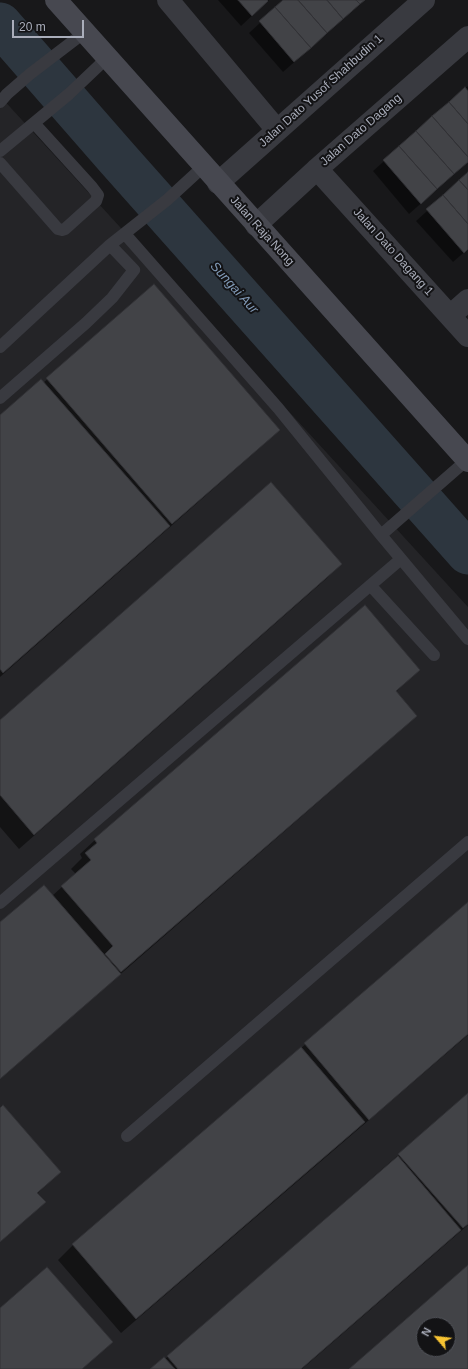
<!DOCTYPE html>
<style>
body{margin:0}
#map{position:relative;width:468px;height:1369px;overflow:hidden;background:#18181a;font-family:Arial,sans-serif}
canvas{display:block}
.north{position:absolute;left:416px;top:1317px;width:40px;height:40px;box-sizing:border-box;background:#131315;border:1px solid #4f5157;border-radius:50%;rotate:298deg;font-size:11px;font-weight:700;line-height:16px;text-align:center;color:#aaaebb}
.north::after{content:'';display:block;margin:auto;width:14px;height:18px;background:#f8c432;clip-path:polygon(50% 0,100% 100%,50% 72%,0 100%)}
.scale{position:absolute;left:12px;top:20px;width:72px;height:18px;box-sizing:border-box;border:2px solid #aaaebb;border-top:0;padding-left:5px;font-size:12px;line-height:14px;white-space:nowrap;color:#aaaebb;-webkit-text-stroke:3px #131315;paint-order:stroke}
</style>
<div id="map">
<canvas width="468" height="1369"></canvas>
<div class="north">N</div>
<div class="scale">20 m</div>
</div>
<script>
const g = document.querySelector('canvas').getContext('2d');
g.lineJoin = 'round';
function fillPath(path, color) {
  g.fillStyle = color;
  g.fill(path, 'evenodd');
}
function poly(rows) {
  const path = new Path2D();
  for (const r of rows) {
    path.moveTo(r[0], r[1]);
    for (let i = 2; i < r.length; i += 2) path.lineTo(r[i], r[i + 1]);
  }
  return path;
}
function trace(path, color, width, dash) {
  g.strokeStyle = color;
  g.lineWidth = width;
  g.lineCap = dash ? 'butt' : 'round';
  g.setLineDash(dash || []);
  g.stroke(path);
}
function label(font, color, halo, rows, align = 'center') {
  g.font = font + ' Arial,sans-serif';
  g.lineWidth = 4;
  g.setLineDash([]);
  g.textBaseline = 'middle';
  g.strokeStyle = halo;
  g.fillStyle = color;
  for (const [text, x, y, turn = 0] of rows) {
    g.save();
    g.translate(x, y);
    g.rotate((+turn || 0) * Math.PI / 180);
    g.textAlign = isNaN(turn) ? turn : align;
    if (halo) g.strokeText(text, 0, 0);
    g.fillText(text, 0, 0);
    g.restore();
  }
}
fillPath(poly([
 [0,96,468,607,468,1369,0,1369],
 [424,1325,448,1325,448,1349,424,1349]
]), '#242427');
fillPath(poly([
 [218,0,269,0,241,26],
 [285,0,365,0,283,72,249,33],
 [468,86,468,162,409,214,373,171],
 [468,174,468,249,453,262,416,221],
 [154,286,278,430,263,445,0,677,0,417,43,383],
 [341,564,326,579,19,849,0,827,0,721],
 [419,669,396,692,416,716,401,730,0,1079,0,924,52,896,76,874,71,869,82,858,80,854,95,840],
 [468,904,468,1035,121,1333,58,1260,73,1245],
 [468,1094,468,1225,302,1369,152,1369,165,1359],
 [0,1109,60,1172,37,1194,44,1202,29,1217,0,1242]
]), '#0007');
trace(poly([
 [0,24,117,158,468,553]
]), '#2d363f', 43);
const building = poly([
 [238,0,267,0,268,1,252,16,238,0],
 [283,0,298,0,327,33,311,48,275,7,283,0],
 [298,0,327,0,343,19,327,33,298,0],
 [327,0,356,0,360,4,343,19,327,0],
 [356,0,365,0,360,4,356,0],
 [275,7,311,48,294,62,259,21,275,7],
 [465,87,468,91,468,124,449,102,465,87],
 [449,102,468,124,468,157,432,116,449,102],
 [432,116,468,157,468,162,454,174,416,131,432,116],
 [416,131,454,174,437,189,399,146,416,131],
 [399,146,437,189,421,204,383,160,399,146],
 [468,172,468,190,459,180,468,172],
 [459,180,468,190,468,224,443,195,459,180],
 [443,195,468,224,468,249,464,253,426,209,443,195],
 [154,284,280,430,172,524,46,378,154,284],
 [41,379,170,526,3,673,0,669,0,415,41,379],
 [271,482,342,564,34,835,0,795,0,720,271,482],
 [365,605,420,670,396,691,417,716,121,972,105,954,113,946,61,886,91,860,85,853,97,843,94,839,365,605],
 [44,885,121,974,0,1079,0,922,44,885],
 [468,902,468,1034,369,1120,304,1043,468,902],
 [301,1047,365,1122,136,1319,72,1244,301,1047],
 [468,1093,468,1224,463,1228,398,1154,468,1093],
 [3,1105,61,1172,37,1193,46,1202,0,1242,0,1108,3,1105],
 [398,1156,461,1230,301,1369,178,1369,167,1356,398,1156],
 [468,1265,468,1369,349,1369,468,1265],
 [424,1325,448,1325,448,1349,424,1349,424,1325],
 [47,1267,113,1342,82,1369,0,1369,0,1308,47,1267],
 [164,1357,175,1369,150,1369,164,1357]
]);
fillPath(building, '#424347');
trace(building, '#323236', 1);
trace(poly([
 [0,102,7,94,30,74,85,32],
 [0,151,69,94,108,57],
 [0,163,58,229,62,230,65,229,96,201,98,195,92,187,34,123],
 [125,234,278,408,381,535,468,639],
 [0,347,110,245,167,200,204,166],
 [0,398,86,323,112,298,134,270,110,245],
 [381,535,467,460],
 [371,586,434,655],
 [0,903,401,559],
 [127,1136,468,842]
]), '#393a40', 12);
trace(poly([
 [168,0,277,130],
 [317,169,468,336],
 [218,183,424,0],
 [256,225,317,169,468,37],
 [450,316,468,300]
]), '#393a40', 22);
trace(poly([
 [56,0,468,461]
]), '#474850', 22);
label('12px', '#aaaebb', '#131315', [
 ["Jalan Dato Yusof Shahbudin 1",321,91,-42],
 ["Jalan Dato Dagang",361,130,-41],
 ["Jalan Raja Nong",262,231,48],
 ["Jalan Dato Dagang 1",393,252,48]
]);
label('italic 13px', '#8099b6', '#131315', [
 ["Sungai Aur",234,288,48]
]);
</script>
